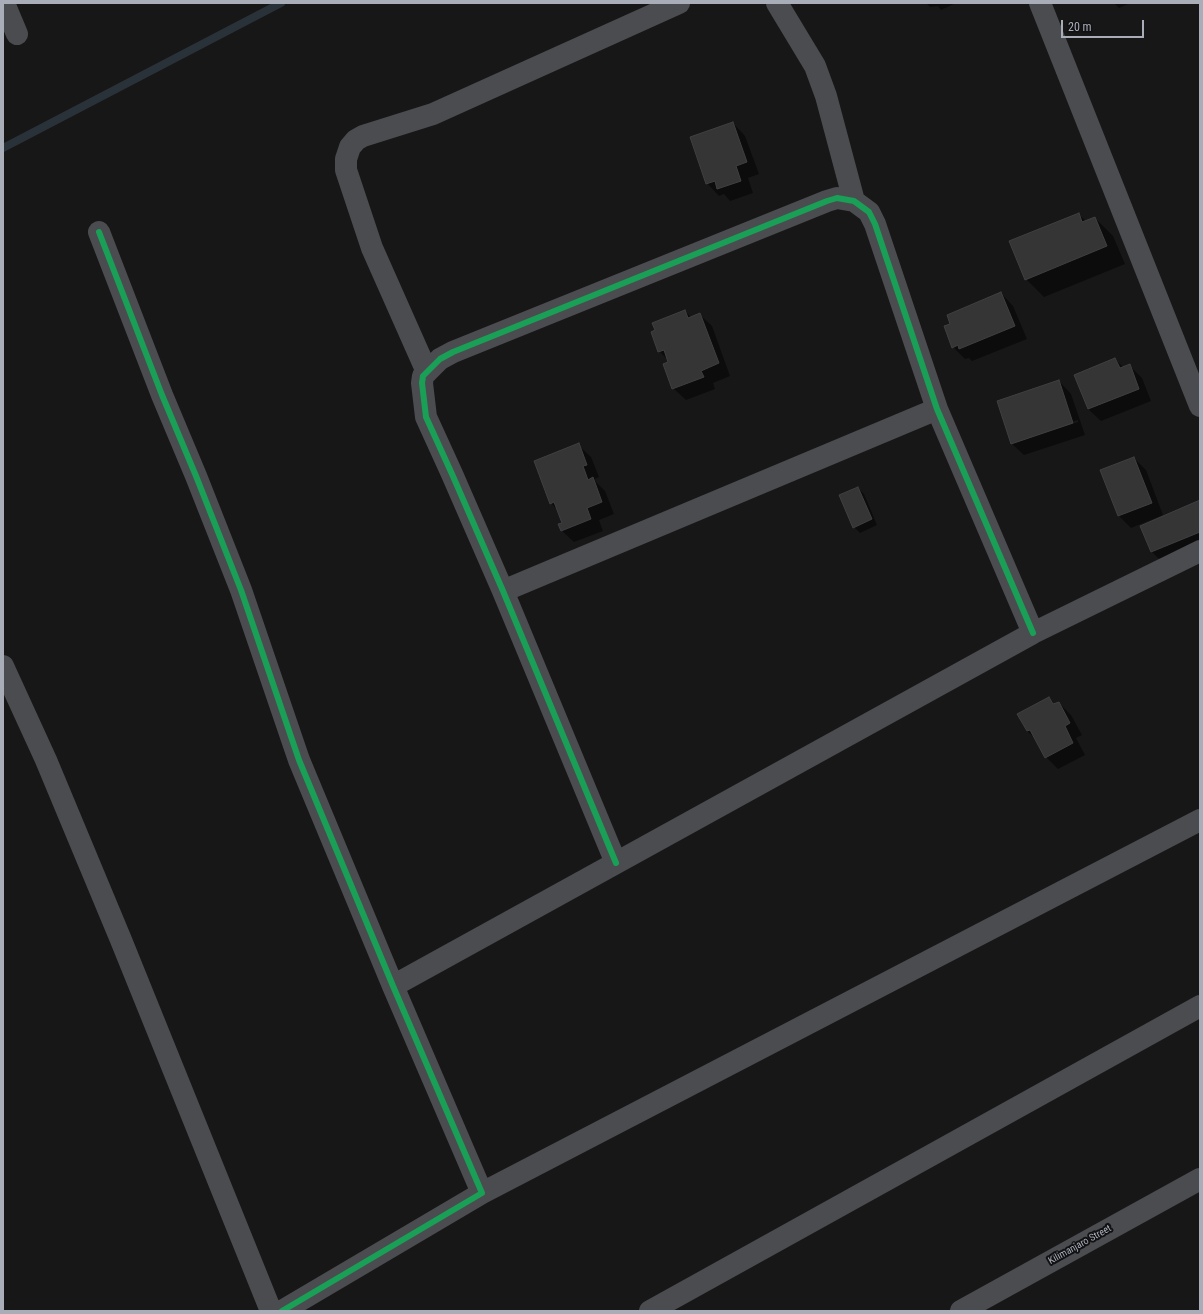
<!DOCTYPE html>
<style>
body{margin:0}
#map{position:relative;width:1203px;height:1314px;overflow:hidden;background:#171717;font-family:"Roboto Condensed",sans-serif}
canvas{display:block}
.frame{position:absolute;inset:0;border:4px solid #a8adb8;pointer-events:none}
.scale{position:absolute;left:1061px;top:20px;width:83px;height:18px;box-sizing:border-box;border:2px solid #a8adb8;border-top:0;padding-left:5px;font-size:12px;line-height:14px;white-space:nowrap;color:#a8adb8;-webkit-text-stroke:3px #111113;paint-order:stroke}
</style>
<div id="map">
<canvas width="1203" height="1314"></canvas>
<div class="frame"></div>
<div class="scale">20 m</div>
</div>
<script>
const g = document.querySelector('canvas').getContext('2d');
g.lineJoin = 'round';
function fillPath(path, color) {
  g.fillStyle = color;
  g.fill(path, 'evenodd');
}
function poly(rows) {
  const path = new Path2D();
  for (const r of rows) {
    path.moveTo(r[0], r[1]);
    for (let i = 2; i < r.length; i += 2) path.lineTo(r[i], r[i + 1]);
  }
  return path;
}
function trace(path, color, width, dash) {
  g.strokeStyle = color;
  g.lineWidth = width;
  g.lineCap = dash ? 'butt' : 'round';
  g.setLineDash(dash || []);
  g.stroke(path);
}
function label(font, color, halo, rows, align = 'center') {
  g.font = font + ' "Roboto Condensed",sans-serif';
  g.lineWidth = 4;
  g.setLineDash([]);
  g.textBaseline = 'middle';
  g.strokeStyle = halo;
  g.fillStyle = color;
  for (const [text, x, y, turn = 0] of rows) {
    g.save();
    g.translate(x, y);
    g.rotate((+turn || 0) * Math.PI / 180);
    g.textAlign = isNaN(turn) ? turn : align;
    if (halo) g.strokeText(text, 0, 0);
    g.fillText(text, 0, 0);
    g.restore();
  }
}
fillPath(poly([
 [926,3,956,3,941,10,938,6,930,7],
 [1114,3,1130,3,1119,8],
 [733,123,745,136,759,174,748,178,753,193,730,201,724,194,719,196,707,183],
 [1078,214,1086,221,1095,218,1113,236,1125,264,1044,297,1026,279],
 [1001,293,1013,306,1027,339,972,361,969,358,965,359,953,347,952,324],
 [685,311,691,317,699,314,712,326,730,376,713,383,715,389,686,400,673,388,670,362,659,351],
 [1115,359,1124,368,1130,366,1142,378,1151,401,1101,421,1088,409,1075,375],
 [1059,381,1071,394,1085,435,1024,455,1011,443],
 [1078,420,1078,422,1017,442,1017,440],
 [578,445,591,457,599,477,595,479,596,482,605,491,614,514,599,520,603,531,574,542,561,530,563,523,558,511,551,503],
 [1134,458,1146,470,1163,515,1131,528,1118,515],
 [858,488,864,494,877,525,860,533,854,527],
 [1200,502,1200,549,1164,564,1152,552,1142,527],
 [1049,698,1055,705,1059,703,1071,715,1082,735,1076,738,1085,755,1058,769,1046,757,1037,740,1027,731]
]), '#0007');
trace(poly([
 [3,148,281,3]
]), '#2a3239', 8);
const building = poly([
 [733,122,747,162,736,166,741,181,717,189,715,181,706,184,690,137,733,122],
 [1079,213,1082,222,1095,217,1107,246,1025,280,1009,241,1079,213],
 [1001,292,1015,326,959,349,958,345,952,348,944,326,950,324,947,315,1001,292],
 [685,310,688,318,700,313,719,363,701,371,704,377,672,389,663,364,668,362,664,350,658,352,651,332,655,330,652,323,685,310],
 [1115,358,1120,368,1130,364,1139,389,1088,409,1074,375,1115,358],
 [1059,380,1073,423,1011,444,997,401,1059,380],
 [579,443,587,465,583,466,588,480,593,477,602,502,587,508,591,519,561,531,558,524,562,523,554,502,550,504,534,461,579,443],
 [1134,457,1152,503,1118,516,1100,470,1134,457],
 [858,487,872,519,853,528,839,495,858,487],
 [1200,500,1200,532,1151,552,1140,526,1200,500],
 [1049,697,1053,704,1059,702,1070,723,1065,726,1073,743,1045,758,1030,730,1027,731,1017,714,1049,697]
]);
fillPath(building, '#353536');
trace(building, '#3f4043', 1);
trace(poly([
 [4,3,17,34],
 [777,3,815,66,826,96,854,201],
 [1040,3,1200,406],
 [99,232,162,395,196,476,241,590,299,760,393,986,482,1193,282,1311],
 [427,372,372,248,346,170,346,159,350,147,356,140,363,136,433,114,679,3],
 [503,591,937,409],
 [3,666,46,760,121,940,271,1311],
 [616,863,503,591,452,474,426,417,422,383,423,376,440,359,453,352,827,201,837,198,854,201,869,212,875,224,937,409,1033,633],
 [393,986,1033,633,1200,551],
 [482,1193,1200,820],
 [650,1311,1200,1006],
 [961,1311,1200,1179]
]), '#4b4c50', 22);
trace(poly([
 [99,232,162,395,196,476,241,590,299,760,393,986,482,1193,282,1311],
 [616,863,503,591,452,474,426,417,422,383,423,376,440,359,453,352,827,201,837,198,854,201,869,212,875,224,937,409,1033,633]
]), '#1a9f57', 6);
label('10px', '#a8adb8', '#111113', [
 ["Kilimanjaro Street",1080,1245,-29]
]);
</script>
